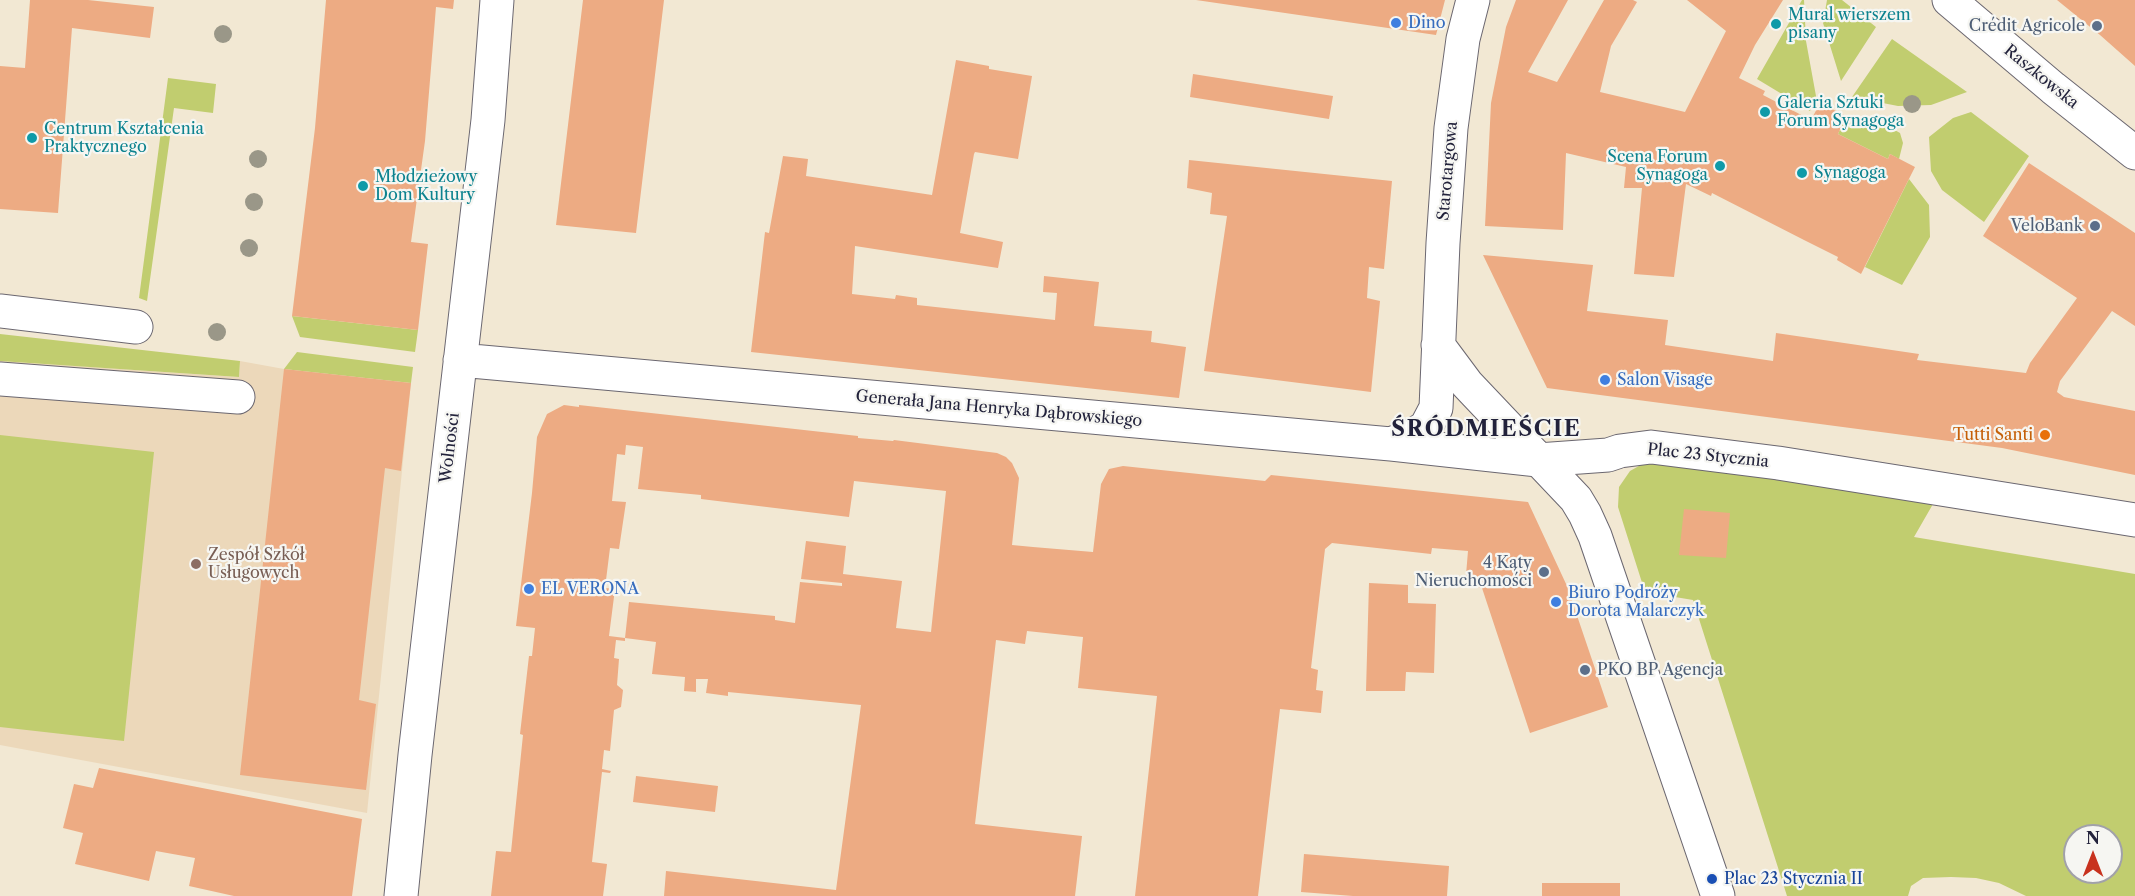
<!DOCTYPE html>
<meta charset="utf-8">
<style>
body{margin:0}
#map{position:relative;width:2135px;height:896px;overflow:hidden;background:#f2e8d3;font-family:"Libre Caslon Text",serif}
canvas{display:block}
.north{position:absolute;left:2063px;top:824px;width:60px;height:60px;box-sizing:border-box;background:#f6f6f2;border:2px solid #a1a1a9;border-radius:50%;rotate:0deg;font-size:16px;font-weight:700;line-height:24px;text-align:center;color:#22223b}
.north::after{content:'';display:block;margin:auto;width:21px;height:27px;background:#c8321e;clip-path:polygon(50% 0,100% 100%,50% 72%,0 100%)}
</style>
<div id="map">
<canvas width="2135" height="896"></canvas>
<div class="north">N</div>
</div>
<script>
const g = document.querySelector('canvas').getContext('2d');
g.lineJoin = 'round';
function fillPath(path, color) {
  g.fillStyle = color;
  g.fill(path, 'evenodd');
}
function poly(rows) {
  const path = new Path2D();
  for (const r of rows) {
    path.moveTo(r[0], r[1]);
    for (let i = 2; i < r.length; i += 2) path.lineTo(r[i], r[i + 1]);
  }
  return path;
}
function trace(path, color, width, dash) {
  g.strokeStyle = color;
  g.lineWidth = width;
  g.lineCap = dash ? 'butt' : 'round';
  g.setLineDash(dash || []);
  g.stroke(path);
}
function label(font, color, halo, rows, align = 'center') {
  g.font = font + ' "Libre Caslon Text",serif';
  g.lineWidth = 4.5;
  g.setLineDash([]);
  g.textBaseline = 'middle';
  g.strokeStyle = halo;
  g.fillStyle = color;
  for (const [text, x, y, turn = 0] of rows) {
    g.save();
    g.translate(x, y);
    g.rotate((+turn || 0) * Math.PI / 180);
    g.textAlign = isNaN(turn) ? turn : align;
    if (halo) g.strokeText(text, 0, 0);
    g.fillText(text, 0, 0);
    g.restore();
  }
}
fillPath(poly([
 [0,361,239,377,240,361,284,369,411,383,367,813,0,745]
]), '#ecd8ba');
fillPath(poly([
 [1802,0,1804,0,1806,41,1816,96,1810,111,1757,79],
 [1827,0,1842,0,1876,27,1841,81,1823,23],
 [1892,39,1967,92,1931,105,1898,106,1852,97],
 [168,78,216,84,213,113,174,108,147,301,139,298],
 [1971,112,2029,156,1984,222,1942,190,1931,171,1929,137,1953,118],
 [1846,116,1886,125,1900,133,1903,143,1899,159,1890,154,1888,159,1838,134],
 [1909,179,1929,205,1930,237,1902,285,1865,267],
 [292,316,418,330,415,352,300,337],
 [0,334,240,361,239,377,0,361],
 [297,352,413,367,411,383,284,369],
 [0,435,154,452,124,741,0,727],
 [1663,459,1933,504,1914,537,2135,574,2135,896,2026,896,1999,883,1976,878,1951,877,1923,878,1911,886,1908,896,1787,896,1693,600,1645,592,1618,507,1619,487,1630,471,1646,462],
 [2075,836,2111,836,2111,872,2075,872]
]), '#c1cd6f');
fillPath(poly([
 [30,0,88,0,154,7,150,38,72,28,58,213,0,209,0,66,25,68],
 [326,0,454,0,453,9,436,7,425,141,411,242,428,244,418,330,292,316,315,128],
 [583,0,664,0,636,233,556,225],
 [1196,0,1445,0,1436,35],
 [1516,0,1568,0,1528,72,1557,82,1604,0,1633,0,1637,2,1611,46,1600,92,1685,112,1726,31,1687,0,1783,0,1755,45,1739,78,1765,91,1763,95,1811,120,1820,103,1846,116,1838,134,1888,159,1890,154,1915,167,1861,274,1837,260,1838,257,1804,240,1712,193,1711,196,1686,184,1674,277,1634,274,1642,188,1624,188,1626,167,1566,153,1563,230,1485,226,1491,103,1506,27],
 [2057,0,2135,0,2135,66,2100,35],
 [956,60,989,66,989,69,1032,76,1018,159,975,152,974,154,960,233,1003,242,998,268,855,246,852,294,895,299,896,295,917,298,917,305,1055,320,1057,293,1043,292,1044,276,1099,282,1094,326,1152,331,1151,342,1186,347,1179,398,751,352,765,232,769,233,783,156,808,159,806,176,932,195],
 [1193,74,1333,96,1329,119,1190,97],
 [1189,160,1392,181,1384,269,1369,267,1367,298,1380,301,1371,392,1204,371,1227,216,1210,214,1212,193,1187,188],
 [2029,163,2135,233,2135,326,2112,311,2060,381,2057,392,2064,397,2078,400,2135,411,2135,475,2002,448,1547,388,1483,255,1593,265,1587,311,1668,320,1665,345,1773,361,1776,333,1919,354,1917,360,2026,373,2030,363,2077,298,1983,236],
 [284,369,411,383,401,471,385,468,359,700,376,704,366,790,240,775],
 [564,405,579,407,579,405,858,436,858,438,893,441,894,440,997,453,1006,457,1012,463,1019,478,1012,545,1033,547,1093,552,1101,484,1109,469,1123,466,1265,481,1271,475,1528,502,1567,586,1608,707,1530,733,1482,588,1465,587,1468,551,1432,548,1431,554,1332,543,1325,549,1311,668,1318,670,1316,690,1323,691,1321,713,1280,709,1258,896,1135,896,1157,696,1078,688,1083,637,1027,631,1025,644,996,640,975,824,1082,836,1075,896,664,896,666,871,836,890,861,705,728,692,728,696,706,693,708,679,696,679,696,692,684,691,685,677,652,674,656,642,625,638,629,602,775,616,775,620,795,623,800,582,842,586,842,583,801,579,806,541,846,546,843,574,902,581,896,628,931,632,946,491,854,481,849,517,701,499,701,495,638,489,643,447,626,445,625,455,617,454,612,501,626,502,619,549,610,548,605,588,615,589,609,636,625,638,625,641,616,640,614,658,619,659,617,685,623,690,621,707,614,710,610,751,604,750,602,769,611,771,610,773,602,772,592,862,607,864,603,896,491,896,496,851,511,852,523,735,520,734,529,656,532,656,535,628,516,626,532,493,537,437,547,414],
 [1684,509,1730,513,1726,558,1679,555],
 [1369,583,1408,585,1408,603,1436,604,1434,673,1406,672,1405,691,1366,691],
 [99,768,362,819,352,896,234,896,189,886,195,858,156,851,149,881,75,864,83,833,63,828,74,784,93,788],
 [636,776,718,786,715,812,633,802],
 [1304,854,1449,866,1447,896,1353,896,1301,892],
 [1542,883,1620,883,1620,896,1542,896]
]), '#edab83');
const minor = poly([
 [1949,0,2053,88,2135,153],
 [0,311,136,327],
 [1438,345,1467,384,1576,499,1585,514,1595,536,1718,896],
 [460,360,1391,444,1538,460,1608,455,1620,451,1651,447,1778,463,2135,520],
 [0,379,238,397],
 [1391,444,1415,434,1426,427,1436,408,1443,243,1451,128,1463,39,1473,0],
 [401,896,415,755,488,120,497,0]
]);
trace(minor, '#6b6770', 35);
trace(minor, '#fff', 33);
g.fillStyle = '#9a9788';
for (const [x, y] of [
 [223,34],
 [1912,104],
 [258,159],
 [254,202],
 [249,248],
 [217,332]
]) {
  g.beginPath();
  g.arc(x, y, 9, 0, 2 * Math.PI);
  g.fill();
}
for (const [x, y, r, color] of [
 [1396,23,6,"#3f7fe0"],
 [1776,24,6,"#0f9aa8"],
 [2097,26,6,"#5c6f8a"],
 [1765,112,6,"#0f9aa8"],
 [32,138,6,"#0f9aa8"],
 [1720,166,6,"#0f9aa8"],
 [1802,173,6,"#0f9aa8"],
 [363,186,6,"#0f9aa8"],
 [2095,226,6,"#5c6f8a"],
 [1605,380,6,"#3f7fe0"],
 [2045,435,6,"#e8710a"],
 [196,564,6,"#8d6e63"],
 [1544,572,6,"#5c6f8a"],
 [529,589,6,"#3f7fe0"],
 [1556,602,6,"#3f7fe0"],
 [1585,670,6,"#5c6f8a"],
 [1712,879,6,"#1a4fb4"]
]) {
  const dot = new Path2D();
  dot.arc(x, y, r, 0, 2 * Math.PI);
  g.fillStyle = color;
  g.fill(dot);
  trace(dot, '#f6f6f2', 2);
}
label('16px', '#0d838f', '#f6f6f2', [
 ["Mural wierszem",1788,15],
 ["pisany",1788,33],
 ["Galeria Sztuki",1777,103],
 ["Forum Synagoga",1777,121],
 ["Centrum Kształcenia",44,129],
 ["Praktycznego",44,147],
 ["Scena Forum",1708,157,"right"],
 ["Synagoga",1708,175,"right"],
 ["Synagoga",1814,173],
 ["Młodzieżowy",375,177],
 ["Dom Kultury",375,195]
], 'left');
label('16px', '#366cbe', '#f6f6f2', [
 ["Dino",1408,23],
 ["Salon Visage",1617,380],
 ["EL VERONA",541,589],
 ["Biuro Podróży",1568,593],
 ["Dorota Malarczyk",1568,611]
], 'left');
label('16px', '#4e5e75', '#f6f6f2', [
 ["Crédit Agricole",2085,26],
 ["VeloBank",2083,226],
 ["4 Kąty",1532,563],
 ["Nieruchomości",1532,581],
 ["PKO BP Agencja",1597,670,"left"]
], 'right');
label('16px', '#22223b', '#f6f6f2', [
 ["Raszkowska",2041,77,39],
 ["Starotargowa",1448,171,-85],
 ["Generała Jana Henryka Dąbrowskiego",999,409,5],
 ["Wolności",450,448,-83],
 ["Plac 23 Stycznia",1708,456,6]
]);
label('16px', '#c56008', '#f6f6f2', [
 ["Tutti Santi",2033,435]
], 'right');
label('16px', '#785e54', '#f6f6f2', [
 ["Zespół Szkół",208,555],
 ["Usługowych",208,573]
], 'left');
label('16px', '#164399', '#f6f6f2', [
 ["Plac 23 Stycznia II",1724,879]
], 'left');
g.letterSpacing = '1.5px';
label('bold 22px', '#22223b', '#f6f6f2', [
 ["ŚRÓDMIEŚCIE",1486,430]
]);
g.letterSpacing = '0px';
</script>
